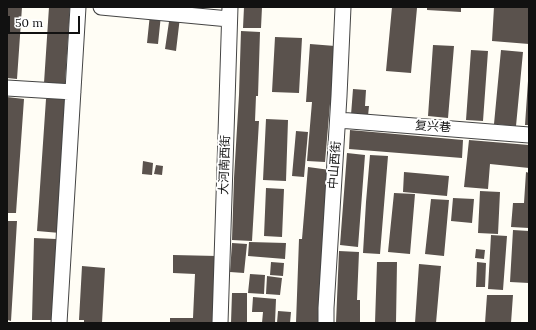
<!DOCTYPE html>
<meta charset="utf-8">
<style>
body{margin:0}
#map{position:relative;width:536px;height:330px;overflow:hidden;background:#fffdf5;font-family:Lora,serif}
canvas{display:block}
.frame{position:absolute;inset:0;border:8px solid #111;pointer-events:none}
.scale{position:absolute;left:8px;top:16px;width:72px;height:18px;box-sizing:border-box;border:2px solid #111;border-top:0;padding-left:5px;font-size:12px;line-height:14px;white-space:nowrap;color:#111;-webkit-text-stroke:3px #fff;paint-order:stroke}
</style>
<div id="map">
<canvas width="536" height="330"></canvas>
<div class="frame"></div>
<div class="scale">50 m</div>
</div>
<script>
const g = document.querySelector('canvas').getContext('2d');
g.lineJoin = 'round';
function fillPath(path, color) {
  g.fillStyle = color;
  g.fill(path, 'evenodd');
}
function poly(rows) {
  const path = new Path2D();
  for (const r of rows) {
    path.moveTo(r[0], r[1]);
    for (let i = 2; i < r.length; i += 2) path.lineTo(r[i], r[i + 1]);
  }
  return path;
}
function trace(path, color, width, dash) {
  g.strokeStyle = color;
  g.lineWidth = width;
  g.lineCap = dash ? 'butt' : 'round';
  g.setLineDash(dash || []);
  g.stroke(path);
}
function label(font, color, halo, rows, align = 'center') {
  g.font = font + ' Lora,"Noto Sans SC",serif';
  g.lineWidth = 4;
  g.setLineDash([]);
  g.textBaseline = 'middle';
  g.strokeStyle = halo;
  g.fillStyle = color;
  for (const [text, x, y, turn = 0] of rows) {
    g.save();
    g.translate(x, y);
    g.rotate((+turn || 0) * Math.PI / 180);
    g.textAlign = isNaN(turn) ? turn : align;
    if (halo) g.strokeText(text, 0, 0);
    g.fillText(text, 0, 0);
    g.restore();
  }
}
fillPath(poly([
 [7,7,22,7,17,79,7,78],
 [49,7,70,7,65,84,44,83],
 [244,7,262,7,261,28,243,28],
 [392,7,417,8,411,73,386,71],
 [427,7,461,7,461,12,427,10],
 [494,7,529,8,529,44,492,41],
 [150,14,161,15,158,44,147,43],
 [170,15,180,17,176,51,165,49],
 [241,31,260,32,258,96,256,96,255,121,259,121,252,241,232,240,234,178,239,95],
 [275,37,302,38,299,93,272,92],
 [310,44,335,46,333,104,330,104,325,162,307,161,312,102,306,102],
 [433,45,454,46,448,118,428,116],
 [471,50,488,51,483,121,466,120],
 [501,50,523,52,516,126,494,124],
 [528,81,529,81,529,125,525,125],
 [353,89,366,90,365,106,369,106,368,116,351,115],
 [7,97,24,99,16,213,7,213],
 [46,99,67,99,60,233,37,231],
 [266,119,288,120,286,181,263,180],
 [350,130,463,140,462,158,349,149],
 [296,131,308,132,304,177,292,176],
 [469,140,529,145,529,168,490,164,488,189,464,187],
 [347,153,365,155,358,247,340,245],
 [370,155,388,156,380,254,363,253,366,202],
 [143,161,153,163,152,175,142,174],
 [156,165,163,166,162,175,154,174],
 [308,167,330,170,322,323,296,323,299,239,302,239],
 [404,172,449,176,447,196,403,192],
 [526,172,529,173,529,228,511,227,513,203,524,203],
 [266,188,284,189,282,237,264,236],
 [480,191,500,192,498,234,478,233],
 [394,193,415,194,410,254,388,252],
 [453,198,474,199,472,223,451,221],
 [431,199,449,200,444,256,425,254],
 [7,221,17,221,11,321,7,320],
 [513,230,529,231,529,283,510,282],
 [491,235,507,236,503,290,488,289],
 [34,238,56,239,54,320,32,320],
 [249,242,286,243,285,259,248,256],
 [232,243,247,244,244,273,230,272],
 [476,249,485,250,484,259,475,258],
 [339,251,359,252,357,300,360,300,360,323,336,323],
 [173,255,217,256,215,323,170,323,170,318,193,318,195,274,173,273],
 [271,262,284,263,283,276,270,275],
 [377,262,397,262,396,323,375,323],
 [477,262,486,263,485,287,476,287],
 [419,264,441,266,436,323,415,323],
 [82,266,105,268,102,323,84,323,84,320,79,320],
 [250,274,265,275,264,294,248,293],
 [267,276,282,278,280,295,266,294],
 [232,293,247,293,247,323,231,323],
 [487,295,513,295,511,323,485,323],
 [253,297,276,299,275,323,262,323,263,312,252,312],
 [278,311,291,312,290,323,277,323]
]), '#5a524d');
const minor = poly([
 [101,7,229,19],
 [7,88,73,92],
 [338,120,529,135],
 [59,323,78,7],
 [220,323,230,7],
 [326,323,326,308,339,96,343,7]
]);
trace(minor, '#444', 17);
trace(minor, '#fff', 15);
label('12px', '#111', '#fff', [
 ["复兴巷",433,127,4],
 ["大河南西街",225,165,-88],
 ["中山西街",335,165,-86]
]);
</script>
